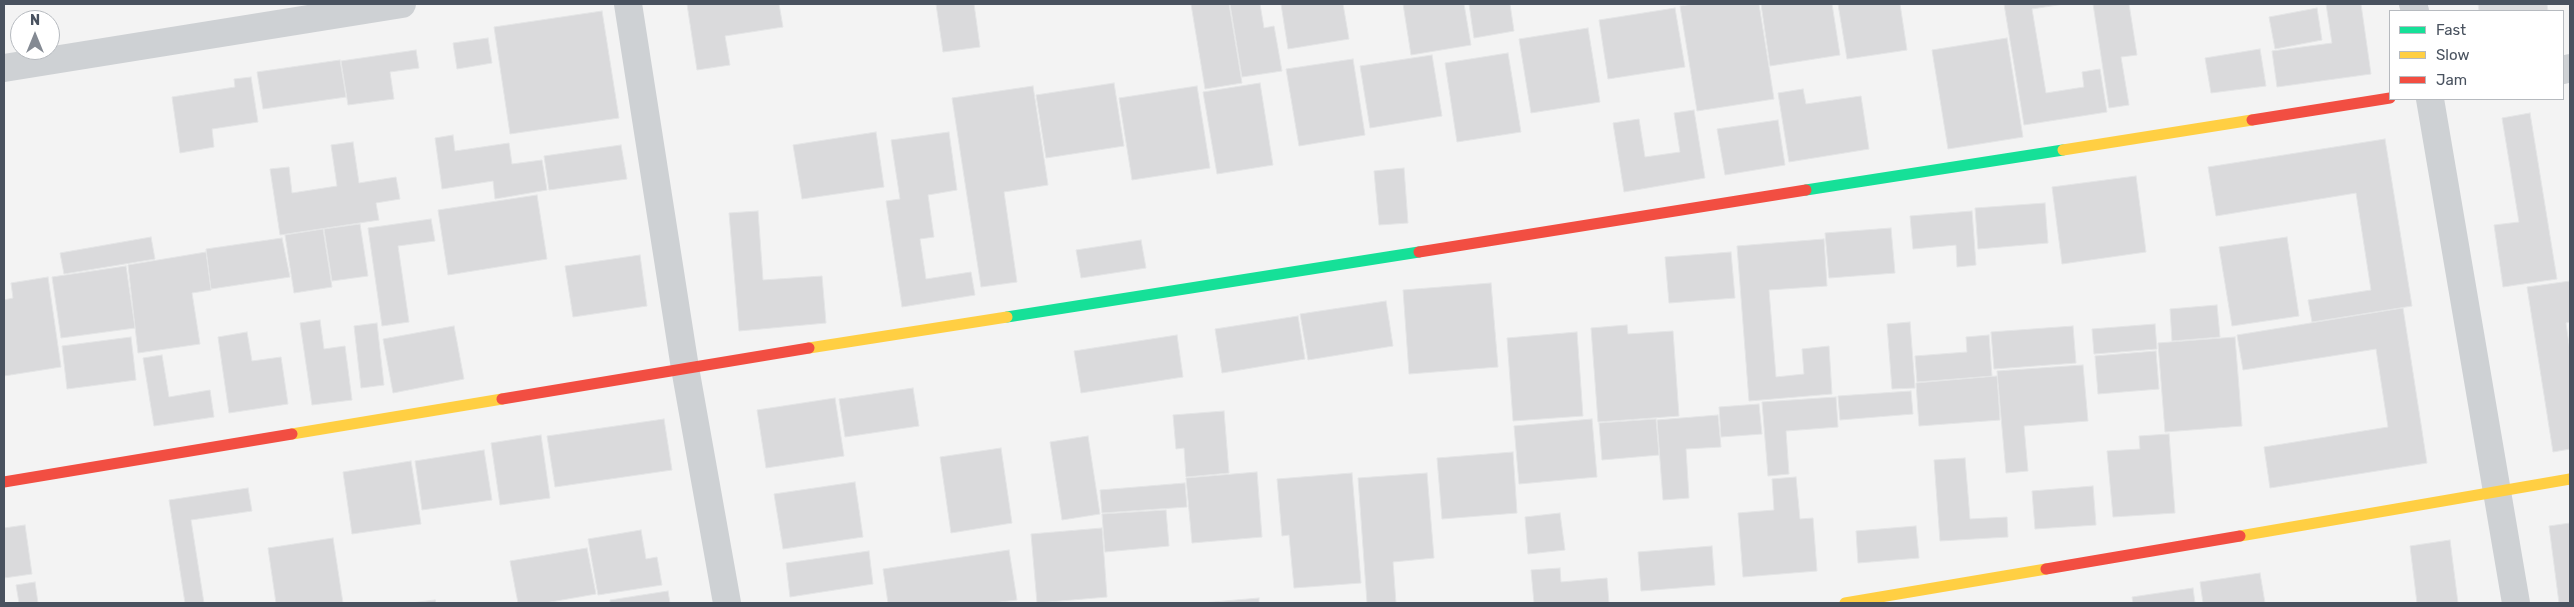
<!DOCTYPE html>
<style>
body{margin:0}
#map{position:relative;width:2574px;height:607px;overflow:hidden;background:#f3f3f3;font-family:Rubik,sans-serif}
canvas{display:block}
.frame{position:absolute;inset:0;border:5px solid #49525f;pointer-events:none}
.legend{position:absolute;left:2389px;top:10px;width:175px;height:90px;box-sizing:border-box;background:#fff;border:1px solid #b6babf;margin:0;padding:6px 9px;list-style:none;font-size:15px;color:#49525f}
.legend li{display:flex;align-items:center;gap:10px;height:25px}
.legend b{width:25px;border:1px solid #b6babf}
.north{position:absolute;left:10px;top:10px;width:50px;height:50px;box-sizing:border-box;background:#fff;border:1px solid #b6babf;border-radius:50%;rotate:0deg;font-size:14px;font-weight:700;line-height:20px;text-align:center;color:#49525f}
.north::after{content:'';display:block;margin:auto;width:18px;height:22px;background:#848a93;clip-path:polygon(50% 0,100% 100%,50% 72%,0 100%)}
</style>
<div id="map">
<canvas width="2574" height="607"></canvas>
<div class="frame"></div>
<ul class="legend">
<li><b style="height:6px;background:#16e098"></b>Fast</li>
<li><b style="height:6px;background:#ffcf43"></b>Slow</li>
<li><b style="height:6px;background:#f24e42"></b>Jam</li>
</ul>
<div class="north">N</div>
</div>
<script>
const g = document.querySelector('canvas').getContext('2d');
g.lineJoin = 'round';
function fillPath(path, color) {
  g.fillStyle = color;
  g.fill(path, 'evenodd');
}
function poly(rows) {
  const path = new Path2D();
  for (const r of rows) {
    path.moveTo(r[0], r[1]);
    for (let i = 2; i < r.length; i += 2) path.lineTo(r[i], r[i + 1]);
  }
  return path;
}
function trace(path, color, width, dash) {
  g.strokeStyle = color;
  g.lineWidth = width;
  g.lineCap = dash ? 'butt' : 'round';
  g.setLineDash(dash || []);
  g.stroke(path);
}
const building = poly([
 [687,4,779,4,783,27,725,36,730,65,697,70,687,4],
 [936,4,974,4,980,47,943,52,936,4],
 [1191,4,1229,4,1242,83,1205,89,1191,4],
 [1230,4,1260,4,1264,28,1274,26,1282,71,1242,77,1230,4],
 [1281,4,1343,4,1349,39,1288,49,1281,4],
 [1403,4,1464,4,1471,45,1411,55,1403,4],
 [1469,4,1510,4,1514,31,1474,38,1469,4],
 [1694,4,1759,4,1774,99,1697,111,1680,6,1694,4],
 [1761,4,1832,4,1840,55,1770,66,1761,4],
 [1838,4,1900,4,1907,50,1847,59,1838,4],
 [2004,4,2064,4,2032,9,2046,93,2084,87,2082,72,2100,69,2107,112,2024,125,2004,4],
 [2093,4,2129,4,2137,55,2121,57,2129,105,2109,108,2093,4],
 [2326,4,2361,4,2371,74,2277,87,2272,51,2332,43,2326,4],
 [2478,4,2547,4,2548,11,2479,11,2478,4],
 [1675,8,1685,67,1608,79,1599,20,1675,8],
 [2317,8,2322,40,2275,49,2269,17,2317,8],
 [602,11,619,118,510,134,494,27,602,11],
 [1588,28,1600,102,1531,113,1519,39,1588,28],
 [488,38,492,63,457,69,453,43,488,38],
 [2007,38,2023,137,1948,149,1932,50,2007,38],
 [2260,49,2266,86,2211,93,2205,58,2260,49],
 [416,50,419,68,390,72,394,99,348,105,341,61,416,50],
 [1508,53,1521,132,1457,142,1445,63,1508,53],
 [1432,55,1442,116,1370,128,1360,66,1432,55],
 [1353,59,1365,135,1299,146,1286,69,1353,59],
 [340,60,346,97,263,109,257,72,340,60],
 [251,77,258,122,212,129,214,147,180,153,172,97,235,87,234,79,251,77],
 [1114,83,1124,146,1046,158,1036,95,1114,83],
 [1260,83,1273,165,1217,174,1203,92,1260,83],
 [1033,86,1048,185,1004,192,1017,282,981,287,952,98,1033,86],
 [1197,86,1210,168,1132,180,1119,98,1197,86],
 [1803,89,1806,104,1861,96,1869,149,1789,162,1778,93,1803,89],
 [1694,110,1705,178,1624,192,1613,123,1639,119,1645,157,1680,152,1674,113,1694,110],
 [2530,113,2557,279,2503,287,2494,225,2519,222,2502,118,2530,113],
 [1778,120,1785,165,1725,175,1717,129,1778,120],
 [876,132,884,187,802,199,793,145,876,132],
 [949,132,957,190,928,195,934,237,920,239,926,279,971,272,975,295,902,307,886,201,900,199,891,140,949,132],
 [453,135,455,151,509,143,512,164,542,160,547,190,495,199,493,181,442,189,435,138,453,135],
 [2385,139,2412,306,2312,322,2308,300,2371,290,2356,193,2216,216,2208,167,2385,139],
 [353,142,359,183,396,177,400,199,376,203,379,220,280,235,270,169,289,167,292,193,337,186,331,145,353,142],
 [621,145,627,179,549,190,544,156,621,145],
 [1404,168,1408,223,1379,225,1374,171,1404,168],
 [2136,176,2146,252,2062,264,2052,187,2136,176],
 [537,195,547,259,448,275,438,210,537,195],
 [2045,203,2048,243,1978,249,1975,208,2045,203],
 [758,211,763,280,822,276,826,323,739,331,729,213,758,211],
 [1972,211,1976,265,1957,267,1956,245,1913,249,1910,216,1972,211],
 [431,219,435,241,398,246,409,322,382,326,368,228,431,219],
 [360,224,368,276,332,281,324,229,360,224],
 [1891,228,1895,273,1829,278,1825,233,1891,228],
 [323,229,332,287,294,293,285,235,323,229],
 [151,237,155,259,64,274,60,253,151,237],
 [2287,237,2299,316,2232,326,2219,247,2287,237],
 [282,238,290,277,211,289,206,249,282,238],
 [1824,239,1827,286,1769,290,1776,377,1804,374,1802,349,1829,346,1832,394,1749,401,1737,246,1824,239],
 [1141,240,1146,268,1081,278,1076,250,1141,240],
 [206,252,211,290,192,293,200,344,138,353,128,265,206,252],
 [1731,252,1735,298,1669,303,1665,257,1731,252],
 [640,255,647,306,573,317,565,266,640,255],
 [126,266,135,328,61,338,52,277,126,266],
 [48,277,61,367,4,376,4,300,13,298,11,283,48,277],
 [2570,281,2570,322,2566,323,2570,351,2570,449,2553,452,2527,287,2570,281],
 [1491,283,1498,367,1409,374,1403,290,1491,283],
 [1386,301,1393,346,1308,360,1300,314,1386,301],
 [2217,305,2220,337,2172,341,2170,309,2217,305],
 [2403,308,2427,463,2270,488,2264,447,2388,427,2376,349,2243,370,2237,335,2403,308],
 [1298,316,1305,359,1222,373,1215,329,1298,316],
 [320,320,324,349,345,346,352,400,312,405,300,323,320,320],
 [1910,322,1915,388,1892,389,1887,324,1910,322],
 [377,323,384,385,361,388,354,326,377,323],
 [2155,324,2157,349,2094,354,2092,329,2155,324],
 [1627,325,1628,334,1673,331,1679,416,1598,422,1591,328,1627,325],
 [454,326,464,379,393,393,383,339,454,326],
 [2073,326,2076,363,1994,369,1991,332,2073,326],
 [247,332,252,361,281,357,288,404,229,413,218,337,247,332],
 [1577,332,1583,416,1513,421,1507,338,1577,332],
 [1177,335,1183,377,1081,393,1074,351,1177,335],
 [1989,335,1992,376,1917,382,1915,356,1967,352,1966,337,1989,335],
 [131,337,136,380,67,389,62,346,131,337],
 [2235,337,2242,426,2165,432,2158,343,2235,337],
 [2156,351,2159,389,2098,394,2095,356,2156,351],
 [162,355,169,397,210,390,214,417,154,426,143,358,162,355],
 [2083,365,2088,421,2024,426,2028,471,2006,473,1997,371,2083,365],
 [1997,376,2000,420,1919,426,1916,383,1997,376],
 [913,388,919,426,845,437,839,399,913,388],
 [1911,391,1913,414,1840,420,1838,396,1911,391],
 [1836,397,1838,427,1786,431,1789,474,1768,476,1762,402,1836,397],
 [835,398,844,456,766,468,757,410,835,398],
 [1759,404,1762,434,1721,437,1719,407,1759,404],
 [1224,411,1229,473,1186,477,1184,448,1176,449,1173,415,1224,411],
 [1718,415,1721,447,1686,449,1689,498,1663,500,1657,420,1718,415],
 [664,419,672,470,555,487,547,436,664,419],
 [1592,419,1597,477,1519,484,1514,426,1592,419],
 [1656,419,1659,455,1602,460,1599,423,1656,419],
 [2169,434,2175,513,2113,517,2107,451,2140,449,2139,436,2169,434],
 [541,435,550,498,500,505,491,443,541,435],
 [1088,436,1100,514,1062,520,1050,442,1088,436],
 [1001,448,1012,523,951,533,940,457,1001,448],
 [484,450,492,500,422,510,415,461,484,450],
 [1513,452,1517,513,1442,519,1437,458,1513,452],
 [1965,458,1970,519,2007,517,2008,537,1940,541,1934,460,1965,458],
 [411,461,421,524,352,534,343,472,411,461],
 [1257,472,1262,537,1192,543,1186,478,1257,472],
 [1352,473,1361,583,1294,588,1289,535,1282,536,1277,479,1352,473],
 [1427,473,1434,558,1393,562,1396,603,1367,603,1358,478,1427,473],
 [1796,477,1800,519,1813,518,1817,571,1743,577,1738,513,1774,510,1772,479,1796,477],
 [855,482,863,537,783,549,774,494,855,482],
 [1185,483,1187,507,1102,513,1100,490,1185,483],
 [2093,486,2096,525,2035,529,2032,491,2093,486],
 [248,488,252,511,191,520,204,603,185,603,169,500,248,488],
 [1166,510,1169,546,1105,552,1102,514,1166,510],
 [1560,513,1565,550,1528,554,1525,517,1560,513],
 [2570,523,2570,603,2559,603,2549,526,2570,523],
 [25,525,32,574,4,578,4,528,25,525],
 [1916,526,1919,558,1858,563,1856,531,1916,526],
 [1102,528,1107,597,1037,603,1031,534,1102,528],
 [641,530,646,559,657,557,662,585,598,595,588,539,641,530],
 [333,538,343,603,276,603,268,548,333,538],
 [2450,540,2458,603,2417,603,2410,546,2450,540],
 [1712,546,1715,585,1641,591,1638,552,1712,546],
 [587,548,596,594,545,603,518,603,510,561,587,548],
 [1009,550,1017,600,992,603,888,603,883,569,1009,550],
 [869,551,873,584,790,597,786,563,869,551],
 [1560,568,1561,582,1607,578,1609,603,1534,603,1531,570,1560,568],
 [2260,573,2265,603,2203,603,2200,582,2260,573],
 [35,582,38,603,19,603,16,585,35,582],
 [2193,588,2195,603,2133,603,2132,597,2193,588],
 [668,591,670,603,610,603,610,600,668,591],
 [1259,598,1259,603,1202,603,1259,598],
 [435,600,436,603,411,603,435,600]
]);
fillPath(building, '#dadadc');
trace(building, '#e4e5e6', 1);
trace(poly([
 [628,4,685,368,727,603],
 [2413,4,2415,11],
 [4,68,402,4],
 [2563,70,2570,68],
 [2430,99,2516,603]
]), '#ced1d4', 28);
trace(poly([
 [1806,190,2063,150],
 [1007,317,1419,252]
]), '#16e098', 11);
trace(poly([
 [2063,150,2252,120],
 [809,348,1007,317],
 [292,434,502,399],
 [2240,536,2570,479],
 [1845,603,2046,569]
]), '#ffcf43', 11);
trace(poly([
 [2252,120,2390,98],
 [1419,252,1806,190],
 [502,399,809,348],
 [4,482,292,434],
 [2046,569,2240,536]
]), '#f24e42', 11);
</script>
